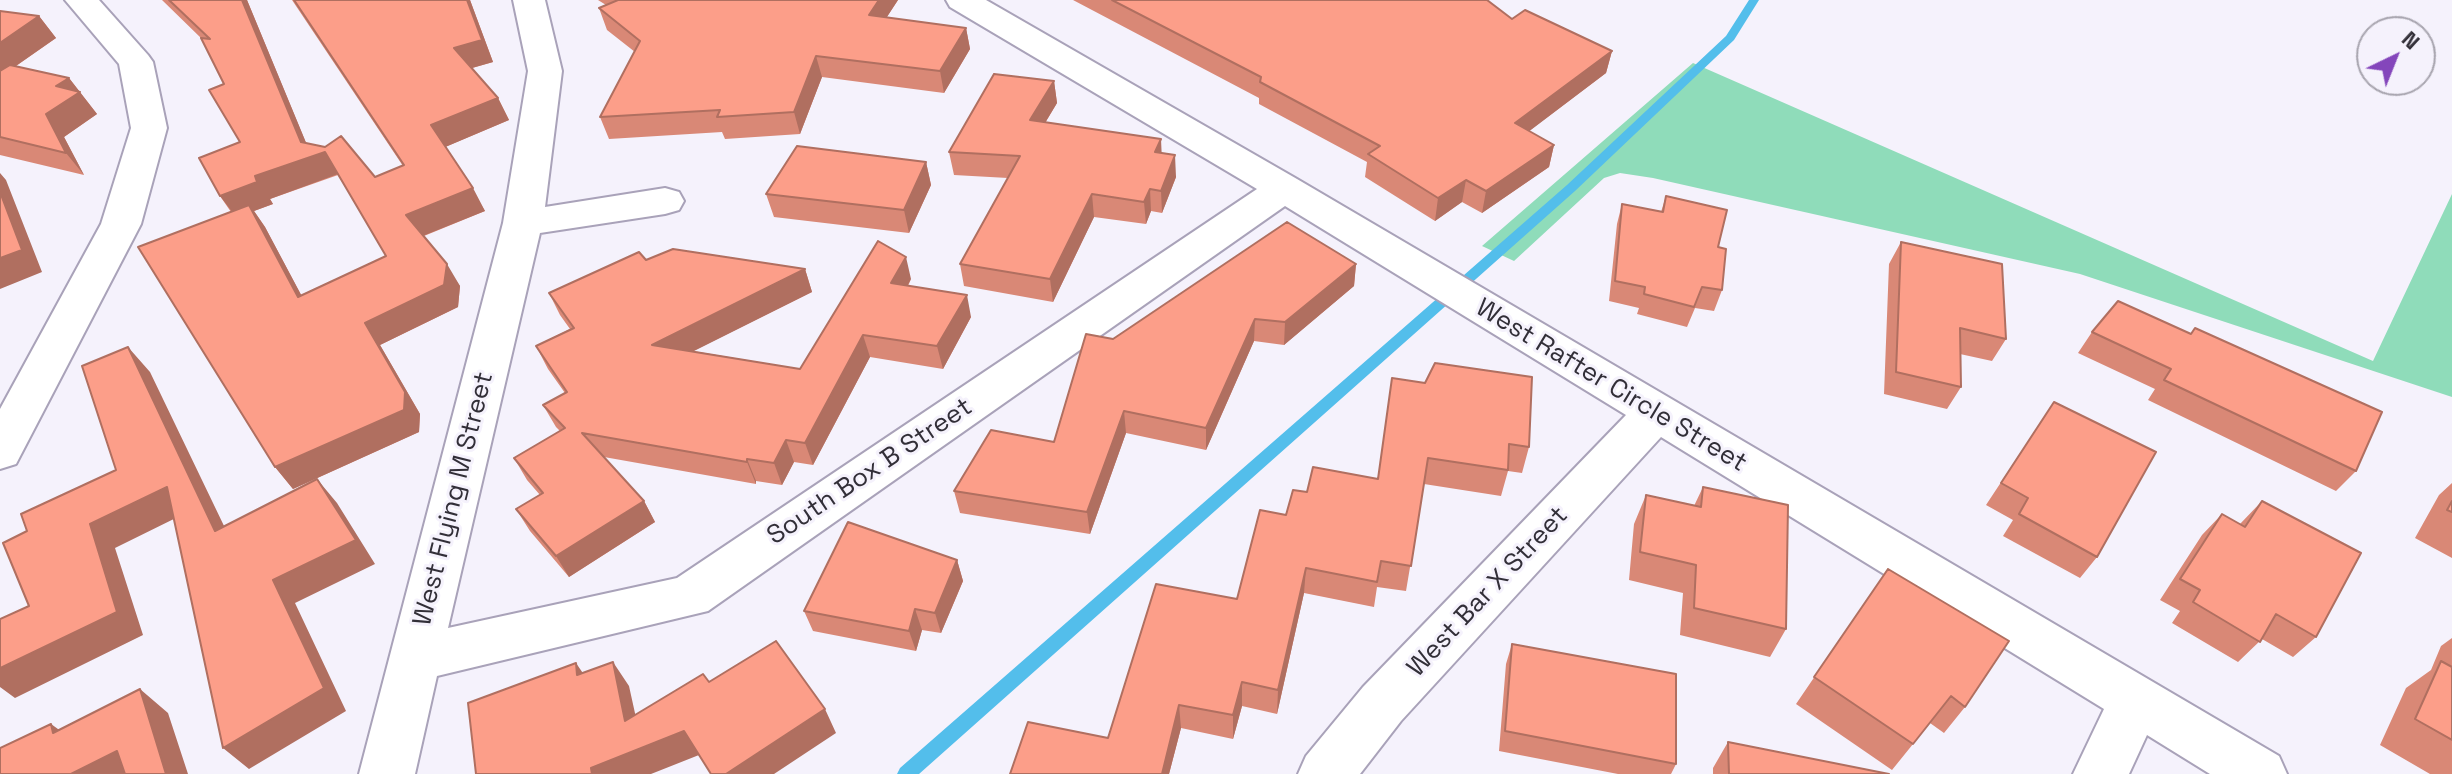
<!DOCTYPE html>
<style>
body{margin:0}
#map{position:relative;width:2452px;height:774px;overflow:hidden;background:#f5f2fc;font-family:"Space Grotesk",sans-serif}
canvas{display:block}
.north{position:absolute;left:2356px;top:16px;width:80px;height:80px;box-sizing:border-box;background:#f5f2fc;border:2px solid #a7a4ae;border-radius:50%;rotate:43deg;font-size:22px;font-weight:700;line-height:32px;text-align:center;color:#322f38}
.north::after{content:'';display:block;margin:auto;width:28px;height:36px;background:#8446bb;clip-path:polygon(50% 0,100% 100%,50% 72%,0 100%)}
</style>
<div id="map">
<canvas width="2452" height="774"></canvas>
<div class="north">N</div>
</div>
<script>
const g = document.querySelector('canvas').getContext('2d');
g.lineJoin = 'round';
function fillPath(path, color) {
  g.fillStyle = color;
  g.fill(path, 'evenodd');
}
function poly(rows) {
  const path = new Path2D();
  for (const r of rows) {
    path.moveTo(r[0], r[1]);
    for (let i = 2; i < r.length; i += 2) path.lineTo(r[i], r[i + 1]);
  }
  return path;
}
function trace(path, color, width, dash) {
  g.strokeStyle = color;
  g.lineWidth = width;
  g.lineCap = dash ? 'butt' : 'round';
  g.setLineDash(dash || []);
  g.stroke(path);
}
function label(font, color, halo, rows, align = 'center') {
  g.font = font + ' "Space Grotesk",sans-serif';
  g.lineWidth = 6;
  g.setLineDash([]);
  g.textBaseline = 'middle';
  g.strokeStyle = halo;
  g.fillStyle = color;
  for (const [text, x, y, turn = 0] of rows) {
    g.save();
    g.translate(x, y);
    g.rotate((+turn || 0) * Math.PI / 180);
    g.textAlign = isNaN(turn) ? turn : align;
    if (halo) g.strokeText(text, 0, 0);
    g.fillText(text, 0, 0);
    g.restore();
  }
}
fillPath(poly([
 [1693,63,2373,361,2452,194,2452,397,2080,274,1653,178,1620,173,1604,178,1514,261,1482,246]
]), '#8fdcba');
fillPath(poly([
 [1749,0,1759,0,1734,40,1575,191,919,774,897,774,900,768,1567,185,1726,36,1749,0]
]), '#53beeb');
const street = poly([
 [65,0,99,0,148,55,153,62,167,128,141,224,16,464,0,469,0,409,101,224,131,128,119,64,65,0],
 [513,0,545,0,562,71,545,207,665,188,679,192,684,201,679,210,665,214,540,233,448,628,677,578,1257,189,950,7,946,0,986,0,1297,179,2279,756,2287,774,2210,774,2147,735,2129,774,2073,774,2104,709,1661,437,1401,721,1360,774,1298,774,1306,756,1363,687,1626,415,1285,206,708,611,437,676,415,774,359,774,503,223,528,71,513,0]
]);
trace(street, '#a9a2b9', 4);
fillPath(street, '#fff');
fillPath(poly([
 [162,0,247,0,306,143,375,177,403,166,292,0,470,0,493,62,472,68,498,98,509,120,445,147,485,211,424,236,460,286,458,307,380,345,420,414,419,432,293,489,275,467,231,212,220,196,240,142,224,84,202,39],
 [338,175,386,256,301,295,265,227,254,211,273,204,270,199],
 [598,0,898,0,886,18,966,28,970,49,944,93,822,77,800,134,725,139,722,132,609,139,600,117,635,52,607,30,599,8,606,5],
 [1073,0,1487,0,1512,19,1612,51,1606,73,1529,131,1554,145,1549,167,1482,213,1462,202,1435,221,1365,177,1367,162,1259,104,1259,98],
 [0,11,39,16,56,38,16,66,69,78,97,114,64,137,84,175,0,155],
 [1054,81,1057,103,1045,123,1161,139,1161,153,1176,177,1162,213,1151,211,1146,224,1094,217,1053,302,964,286,960,264,1008,178,954,175,949,152],
 [926,162,931,185,909,233,774,217,766,194],
 [1666,196,1718,247,1722,290,1714,311,1695,308,1687,327,1637,314,1639,308,1609,301,1617,224,1622,204,1661,212],
 [1901,242,2006,339,1992,361,1960,354,1961,387,1947,409,1884,394,1889,264],
 [646,260,805,269,812,292,693,351,800,369,911,279,908,286,971,317,943,369,870,357,813,465,794,462,782,485,756,481,756,484,604,457,644,501,655,522,569,577,530,531,516,509,540,495,527,480,514,458,560,431,556,427,543,405,565,393,548,369,536,346,570,329,560,315,549,293],
 [1356,264,1354,286,1284,345,1254,341,1206,450,1126,433,1090,534,960,513,954,491,1054,442,1113,339],
 [2195,328,2356,471,2336,491,2148,400,2155,389,2078,353,2092,332,2190,334],
 [1425,383,1529,447,1522,473,1508,471,1501,496,1424,484,1406,591,1377,587,1374,607,1304,593,1277,714,1242,706,1233,739,1181,728,1169,774,1010,774,1108,738,1237,599,1286,515,1307,492,1378,479],
 [2054,402,2097,557,2080,578,2003,536,2013,520,1986,505],
 [2452,483,2452,558,2415,538,2439,495],
 [1703,487,1786,629,1770,657,1680,635,1683,593,1629,580,1634,524,1646,495,1694,506],
 [2262,501,2316,637,2293,657,2262,639,2238,662,2172,623,2180,611,2160,600,2202,535,2222,514,2240,524],
 [957,560,963,581,941,633,922,630,916,651,813,631,804,611],
 [1888,569,1965,707,1944,733,1930,723,1892,770,1796,704],
 [2452,638,2452,774,2430,774,2380,745,2406,688,2431,670,2441,646],
 [1512,644,1676,764,1671,774,1618,774,1499,751,1506,664],
 [1728,742,1889,774,1713,774,1713,768]
]), '#d98876');
fillPath(poly([
 [242,0,247,0,312,157,325,152,338,174,270,199,273,204,254,211,265,227,314,319,220,196,255,176,301,142],
 [467,0,470,0,493,62,465,70,454,48],
 [879,0,898,0,874,37,869,15],
 [39,16,56,38,0,77,0,43],
 [966,28,970,49,944,93,940,71],
 [1612,51,1606,73,1511,145,1515,123],
 [816,56,822,77,800,134,794,112],
 [69,78,97,114,64,137,84,175,66,153,46,114,56,86],
 [1054,81,1057,103,1033,143,1030,120],
 [498,98,509,120,443,148,431,125],
 [1161,139,1162,161,1155,152],
 [1554,145,1549,167,1482,213,1486,191],
 [1175,155,1176,177,1162,213,1161,191],
 [926,162,931,185,909,233,904,210],
 [0,173,6,180,42,272,0,289],
 [1466,180,1462,202,1435,221,1438,198],
 [473,188,485,211,420,237,406,215],
 [1150,189,1151,211,1146,224,1144,202],
 [1092,194,1094,217,1053,302,1050,279],
 [906,257,911,279,897,305,891,283],
 [447,264,460,286,458,307,380,345,420,414,419,432,293,489,275,467,365,323],
 [1356,264,1354,286,1284,345,1285,322],
 [805,269,812,292,662,367,652,345],
 [967,295,971,317,943,369,937,346],
 [1255,319,1254,341,1206,450,1206,428],
 [863,335,870,357,813,465,805,443],
 [128,347,150,372,238,555,215,531],
 [1124,411,1126,433,1090,534,1087,512],
 [786,440,794,462,782,485,774,463],
 [747,459,756,481,756,484,747,462],
 [317,479,337,503,375,564,295,603,346,711,249,769,223,748,273,580],
 [167,487,190,511,115,548,143,635,15,698,0,687,0,668,90,524],
 [644,501,655,522,569,577,556,556],
 [957,560,963,581,941,633,935,613],
 [1306,568,1304,593,1277,714,1278,690],
 [915,609,922,630,916,651,909,631],
 [613,662,629,686,642,745,625,721],
 [576,663,593,688,577,675],
 [1242,682,1242,706,1233,739,1233,715],
 [140,689,168,713,188,774,166,774],
 [1179,705,1181,728,1169,774,1162,774],
 [825,709,836,733,774,774,726,774],
 [51,724,83,747,53,733],
 [684,731,699,755,651,774,592,774,591,768],
 [117,751,147,774,71,774]
]), '#b06f60');
const building = poly([
 [169,0,242,0,301,142,325,147,341,136,375,177,404,165,294,0,467,0,482,40,454,48,498,98,431,125,473,188,406,215,447,264,444,285,365,323,405,392,404,410,275,467,138,247,249,205,298,297,386,256,325,152,255,176,257,182,220,196,199,158,240,142,209,90,224,84,201,38,210,39,169,0],
 [618,0,879,0,869,15,966,28,940,71,816,56,794,112,717,117,720,110,600,117,640,41,599,8,618,0],
 [1112,0,1487,0,1512,19,1525,10,1612,51,1515,123,1554,145,1486,191,1466,180,1438,198,1368,154,1380,146,1260,82,1261,77,1112,0],
 [0,11,39,16,0,43,0,11],
 [10,65,69,78,56,86,80,92,46,114,66,153,0,137,0,71,10,65],
 [994,74,1054,81,1030,120,1161,139,1155,152,1175,155,1161,191,1150,189,1144,202,1092,194,1050,279,960,264,1020,156,949,152,994,74],
 [797,146,926,162,904,210,766,194,797,146],
 [0,192,22,250,0,258,0,192],
 [1666,196,1727,210,1718,247,1726,249,1722,290,1702,287,1694,307,1644,294,1645,287,1615,281,1622,204,1663,212,1666,196],
 [1287,222,1356,264,1285,322,1255,319,1206,428,1124,411,1087,512,954,491,991,430,1054,442,1086,334,1113,339,1287,222],
 [878,241,906,257,891,283,967,295,937,346,863,335,805,443,786,440,774,463,747,459,747,462,582,433,644,501,556,556,516,509,543,493,514,458,565,428,543,405,567,392,536,346,574,328,549,293,639,252,646,260,673,249,805,269,652,345,800,369,878,241],
 [1901,242,2002,264,2006,339,1960,328,1961,387,1896,372,1901,242],
 [2118,301,2191,334,2195,328,2382,412,2356,471,2164,380,2171,369,2092,332,2118,301],
 [128,347,215,531,317,479,356,540,273,580,324,688,223,748,167,487,90,524,117,612,0,668,0,619,29,606,3,543,27,531,21,514,116,470,82,366,128,347],
 [1435,363,1532,377,1529,447,1509,444,1508,470,1428,458,1411,566,1381,561,1377,582,1306,568,1278,690,1242,682,1233,715,1179,705,1162,774,1010,774,1028,722,1108,738,1156,584,1237,599,1260,510,1286,515,1293,490,1307,492,1313,467,1378,479,1392,378,1425,383,1435,363],
 [2054,402,2156,452,2097,557,2019,514,2028,498,2001,483,2054,402],
 [1703,487,1788,505,1786,629,1694,608,1696,565,1640,552,1646,495,1701,507,1703,487],
 [2262,501,2361,553,2316,637,2276,614,2260,642,2193,602,2200,590,2180,579,2222,514,2245,527,2262,501],
 [2452,501,2452,512,2447,510,2452,501],
 [848,522,957,560,935,613,915,609,909,631,804,611,848,522],
 [1888,569,2009,641,1965,707,1951,696,1913,744,1814,677,1888,569],
 [776,641,825,709,726,774,711,774,684,731,591,768,592,774,476,774,468,703,576,663,577,675,613,662,625,721,703,674,709,682,776,641],
 [1512,644,1676,674,1676,764,1505,731,1512,644],
 [2441,661,2452,667,2452,740,2415,719,2441,661],
 [140,689,166,774,125,774,117,751,71,774,0,774,0,748,51,724,53,733,140,689],
 [1728,742,1889,774,1729,774,1728,742]
]);
fillPath(building, '#fc9e89');
trace(building, '#b06f60', 2);
label('26px', '#322f38', '#f5f2fc', [
 ["West Rafter Circle Street",1611,386,31],
 ["South Box B Street",870,472,-34],
 ["West Flying M Street",454,499,-76],
 ["West Bar X Street",1488,592,-47]
]);
</script>
